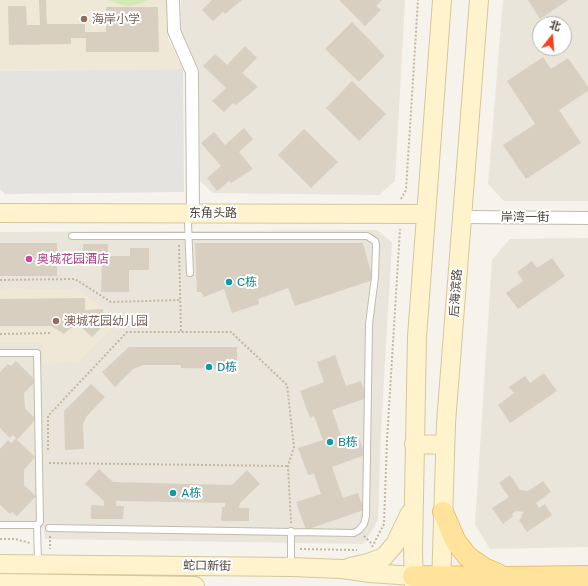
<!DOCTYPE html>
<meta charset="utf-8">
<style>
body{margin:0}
#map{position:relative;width:588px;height:586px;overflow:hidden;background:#f6f3ec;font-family:"Public Sans","Noto Sans SC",sans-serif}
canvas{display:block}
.north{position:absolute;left:532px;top:16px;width:40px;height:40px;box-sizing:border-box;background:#fff;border:1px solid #b7b4b0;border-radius:50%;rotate:17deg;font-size:11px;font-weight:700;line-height:16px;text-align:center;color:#4b4439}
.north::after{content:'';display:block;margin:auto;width:14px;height:18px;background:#fc3f1d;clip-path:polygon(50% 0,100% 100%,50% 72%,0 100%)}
</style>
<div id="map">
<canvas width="588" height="586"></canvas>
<div class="north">北</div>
</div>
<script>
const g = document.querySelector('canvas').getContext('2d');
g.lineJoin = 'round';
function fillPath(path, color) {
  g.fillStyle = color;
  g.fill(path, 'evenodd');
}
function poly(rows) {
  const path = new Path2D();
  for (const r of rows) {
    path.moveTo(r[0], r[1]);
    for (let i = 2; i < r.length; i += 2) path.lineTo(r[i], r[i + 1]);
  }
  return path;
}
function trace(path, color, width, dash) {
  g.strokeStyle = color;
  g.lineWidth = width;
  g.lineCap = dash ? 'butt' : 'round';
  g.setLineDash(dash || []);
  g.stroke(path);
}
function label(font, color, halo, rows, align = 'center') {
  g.font = font + ' "Public Sans","Noto Sans SC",sans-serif';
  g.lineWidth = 4;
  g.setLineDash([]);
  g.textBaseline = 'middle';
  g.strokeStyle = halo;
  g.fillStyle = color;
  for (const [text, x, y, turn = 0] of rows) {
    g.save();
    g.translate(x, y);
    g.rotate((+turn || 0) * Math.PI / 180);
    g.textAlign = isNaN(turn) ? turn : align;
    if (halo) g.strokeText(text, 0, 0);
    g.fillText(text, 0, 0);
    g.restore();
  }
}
fillPath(poly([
 [181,0,405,0,395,181,379,195,213,193,200,181,199,70,181,31],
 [503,0,588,0,588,201,504,201,488,184],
 [540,24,564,24,564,48,540,48],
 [376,230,392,242,381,430,378,520,364,544,45,539,44,528,0,528,0,232],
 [588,238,588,547,490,549,475,525,492,260,510,239]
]), '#eae5da');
fillPath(poly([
 [0,0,168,0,168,38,183,69,0,71],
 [77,289,111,313,111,329,78,362,42,364,42,343,0,343,0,290]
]), '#efe8d6');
fillPath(poly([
 [108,0,149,0,136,5,129,6,121,5]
]), '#d2eab5');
fillPath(poly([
 [183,69,184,192,5,194,0,189,0,71]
]), '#e5e3e0');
fillPath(poly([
 [39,0,46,0,47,24,85,24,85,32,106,32,106,7,158,7,159,52,86,52,86,38,71,38,71,44,9,45,8,6,26,6,27,25,40,25],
 [212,0,242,0,225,14,223,12,213,21,202,10],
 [339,0,382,0,376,6,381,10,365,26],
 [528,0,568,0,540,19],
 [352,22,385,56,359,82,325,49],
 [245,46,257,58,242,73,258,87,236,105,233,103,224,112,212,101,226,88,203,66,215,54,227,65],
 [543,57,551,69,568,58,588,87,588,91,559,110,581,143,526,179,503,145,535,124,507,81],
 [352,81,386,114,359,141,326,108],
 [244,128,253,139,239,152,253,169,231,183,229,181,217,191,207,178,221,166,201,143,214,132,225,145],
 [304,129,338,162,311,188,278,155],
 [0,243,57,243,57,276,0,276],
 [195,243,363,243,373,280,295,306,288,288,258,299,259,304,232,313,224,289,204,297,201,292,197,292],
 [83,244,108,244,108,256,130,256,130,248,149,248,149,270,129,270,129,292,101,292,102,265,83,265],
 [552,258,565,276,518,309,506,293,523,281,517,272,532,261,537,268],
 [85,298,85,310,103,309,103,326,92,337,80,326,73,326,64,334,51,326,0,326,0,299],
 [129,347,237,347,237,369,181,368,181,365,143,365,133,369,115,387,102,372],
 [335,355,346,386,361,381,367,398,332,410,344,444,359,438,365,455,332,467,343,498,358,493,364,510,306,530,296,502,321,494,314,474,308,475,298,448,323,440,314,416,310,418,300,391,324,382,317,362],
 [16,361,36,381,24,393,25,408,36,419,17,440,35,457,24,470,24,485,36,496,17,516,12,512,10,514,0,505,0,449,8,440,11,443,16,438,13,435,10,438,0,428,0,372,8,364,11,366],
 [544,373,557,391,510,423,498,405,514,393,509,387,525,376,530,383],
 [91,384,105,397,86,417,83,425,84,449,65,450,64,411],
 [99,469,113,482,232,485,247,470,260,484,240,503,239,508,249,508,249,521,221,521,222,507,225,507,225,503,116,501,116,506,124,506,123,519,91,519,91,505,104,506,104,501,85,484],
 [510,475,520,490,528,491,543,481,551,492,536,503,539,508,545,504,552,515,527,532,519,520,522,517,521,515,524,512,516,511,512,514,513,516,503,524,492,508,509,497,499,483]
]), '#d8cfc1');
const lane = poly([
 [190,273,188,223,192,215],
 [0,353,37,353,40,522,37,525,38,563],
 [0,525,37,525],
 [49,528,354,533,359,530,364,524,366,516,369,324,375,277,376,245,375,241,367,236,72,236],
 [291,531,291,566]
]);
const street = poly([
 [173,0,174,31,192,72,193,213],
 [462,217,588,218]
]);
const secondary = poly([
 [0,213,426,214],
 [414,444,445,445],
 [0,564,291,567,342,569,370,573,413,576],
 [350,567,368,563,384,557,395,544,410,513],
 [0,583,195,586],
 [414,586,413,550,417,337,442,0],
 [441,586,446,423,479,0]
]);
const primary = poly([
 [443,512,456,542,468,557,484,568,498,574],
 [413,576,508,577,588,576]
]);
trace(lane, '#c2bbae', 8);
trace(street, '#c2bbae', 14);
trace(secondary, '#d6c79b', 20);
trace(primary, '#e6c16a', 22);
trace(poly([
 [401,199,406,190,418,0],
 [179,245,181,332],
 [0,280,75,279,111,302,181,300],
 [0,334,51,333],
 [48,450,48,416,127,332,231,332,287,385,294,447,288,466,291,523],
 [49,463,288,466],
 [50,536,50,549],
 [364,536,372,544],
 [0,539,15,539,30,543],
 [372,547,384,524,387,440,400,229],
 [300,549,357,550]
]), '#c4b79f', 2, [2, 2]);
trace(lane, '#fff', 6);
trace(street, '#fff', 12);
trace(secondary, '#fff3cd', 18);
trace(primary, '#ffe39c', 20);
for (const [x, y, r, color] of [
 [84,19,4,"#8d6e63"],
 [29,259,4,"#d1479c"],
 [229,282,4,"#0f9aa8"],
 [56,321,4,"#8d6e63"],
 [209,367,4,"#0f9aa8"],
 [330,442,4,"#0f9aa8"],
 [173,493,4,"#0f9aa8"]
]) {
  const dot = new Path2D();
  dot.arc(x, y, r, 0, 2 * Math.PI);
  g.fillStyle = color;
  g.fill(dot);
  trace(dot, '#fff', 1.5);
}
label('12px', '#785e54', '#fff', [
 ["海岸小学",92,19],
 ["澳城花园幼儿园",64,321]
], 'left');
label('12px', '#4b4439', '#fff', [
 ["东角头路",213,213],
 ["岸湾一街",525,217],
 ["后海滨路",456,293,-86],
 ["蛇口新街",207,566,1]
]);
label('12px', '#b23c85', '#fff', [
 ["奥城花园酒店",37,259]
], 'left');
label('12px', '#0d838f', '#fff', [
 ["C栋",237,282],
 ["D栋",217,367],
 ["B栋",338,442],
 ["A栋",181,493]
], 'left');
</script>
